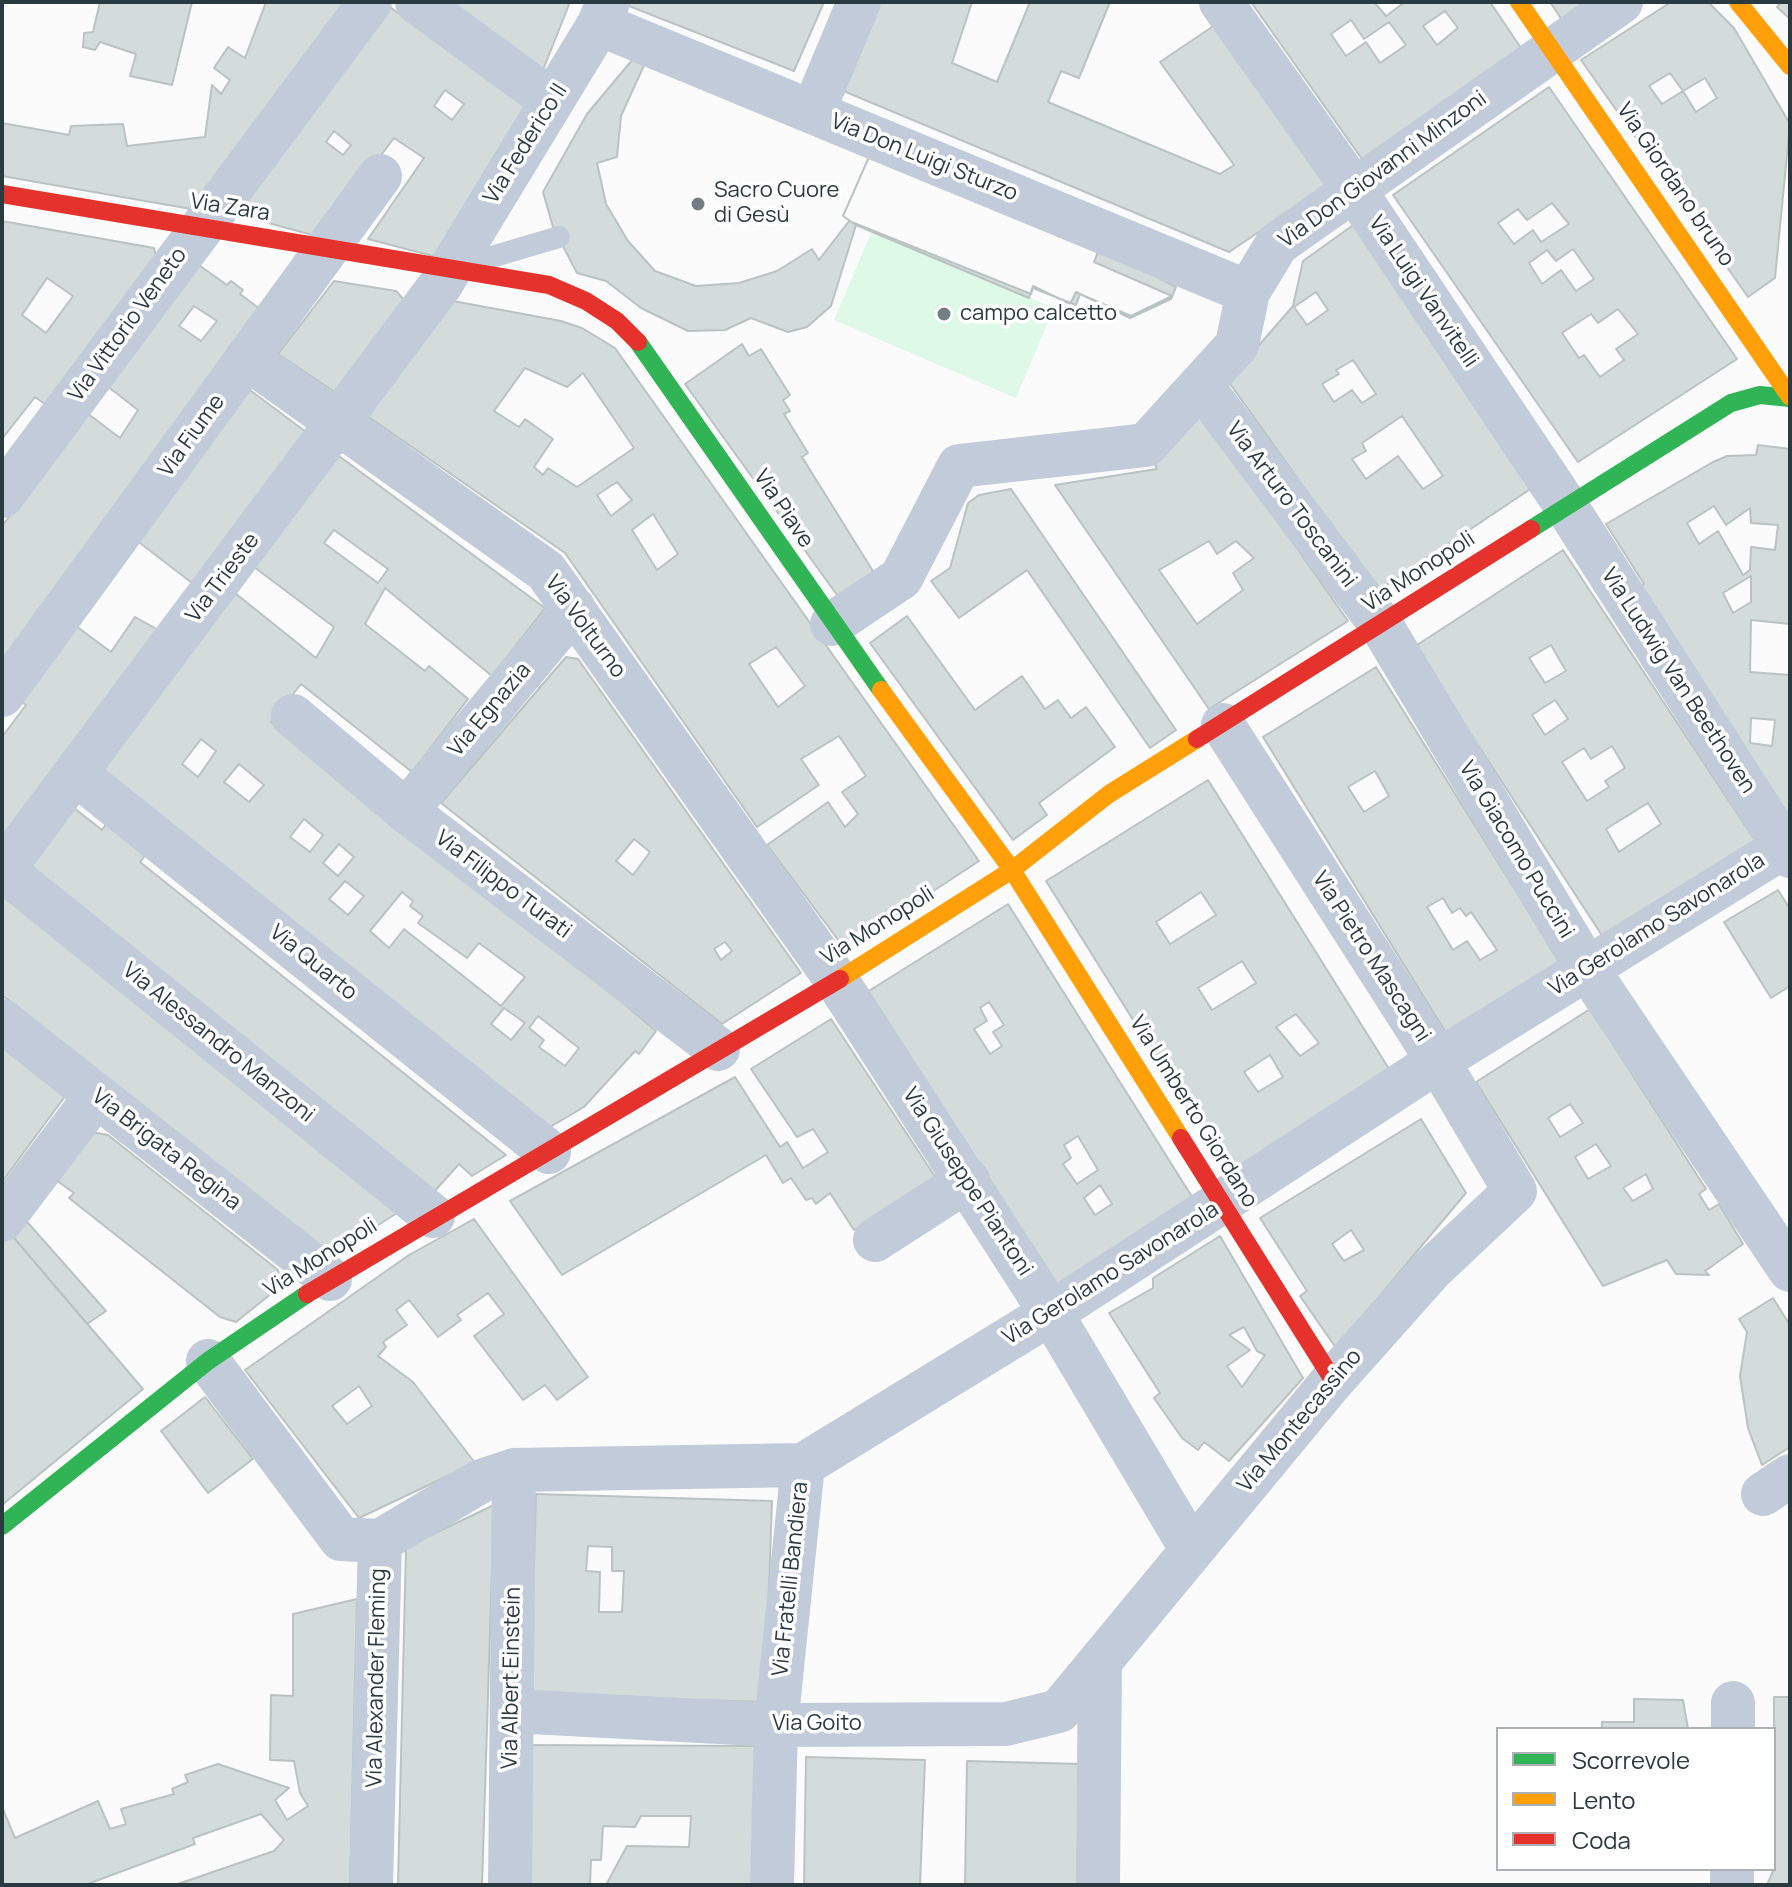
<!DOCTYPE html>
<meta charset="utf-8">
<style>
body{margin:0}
#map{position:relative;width:1792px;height:1887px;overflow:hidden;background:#fbfbfb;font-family:Manrope,sans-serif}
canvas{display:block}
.frame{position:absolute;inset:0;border:4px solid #2a3a41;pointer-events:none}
.legend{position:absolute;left:1496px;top:1727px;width:280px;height:144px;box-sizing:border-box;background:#fff;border:2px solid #aab0b3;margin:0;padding:10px 14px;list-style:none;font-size:24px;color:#2a3a41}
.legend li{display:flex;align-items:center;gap:16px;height:40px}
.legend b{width:40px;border:2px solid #aab0b3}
</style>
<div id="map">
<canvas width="1792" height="1887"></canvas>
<div class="frame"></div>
<ul class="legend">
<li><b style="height:10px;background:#30b455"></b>Scorrevole</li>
<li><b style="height:10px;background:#ff9f0a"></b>Lento</li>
<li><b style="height:10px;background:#e5322d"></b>Coda</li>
</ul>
</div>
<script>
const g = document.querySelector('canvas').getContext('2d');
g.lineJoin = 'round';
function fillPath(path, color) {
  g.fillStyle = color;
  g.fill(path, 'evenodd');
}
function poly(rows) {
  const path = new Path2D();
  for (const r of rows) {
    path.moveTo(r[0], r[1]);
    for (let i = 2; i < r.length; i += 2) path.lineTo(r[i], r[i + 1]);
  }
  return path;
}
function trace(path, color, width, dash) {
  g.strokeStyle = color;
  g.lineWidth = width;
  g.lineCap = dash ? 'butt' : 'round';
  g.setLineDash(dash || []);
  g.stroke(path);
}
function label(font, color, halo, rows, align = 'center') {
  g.font = font + ' Manrope,sans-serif';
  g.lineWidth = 7;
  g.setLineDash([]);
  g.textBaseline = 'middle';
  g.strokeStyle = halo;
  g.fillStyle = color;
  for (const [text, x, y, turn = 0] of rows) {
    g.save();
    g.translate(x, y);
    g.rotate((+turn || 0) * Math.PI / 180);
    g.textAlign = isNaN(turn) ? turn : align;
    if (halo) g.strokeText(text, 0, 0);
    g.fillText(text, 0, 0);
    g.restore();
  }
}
fillPath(poly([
 [872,231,1054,308,1016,398,834,320]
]), '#def9e8');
const building = poly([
 [100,2,192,2,172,85,130,76,136,54,100,42,95,50,83,47,84,33,93,32,100,2],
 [266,2,348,2,191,209,2,176,2,123,69,135,71,126,123,124,127,146,205,137,212,85,221,94,230,80,214,68,228,47,245,58,266,2],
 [451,2,570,2,543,70,451,2],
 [630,2,824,2,794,71,629,6,630,2],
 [877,2,972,2,952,63,997,82,1030,2,1110,2,1079,78,1061,71,1048,102,1220,174,1234,165,1160,62,1215,25,1329,185,1229,252,841,90,877,2],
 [1251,2,1374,2,1386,16,1405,2,1490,2,1521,48,1364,162,1251,2],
 [1445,11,1458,28,1437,45,1423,26,1445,11],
 [1351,20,1364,39,1389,22,1406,45,1380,63,1366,42,1346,56,1331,34,1351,20],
 [1550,2,1589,2,1562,20,1550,2],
 [1671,2,1708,2,1734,28,1790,124,1775,278,1748,297,1581,60,1671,2],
 [1670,73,1683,91,1662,104,1649,86,1670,73],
 [1705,78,1717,98,1696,112,1683,91,1705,78],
 [1781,2,1790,2,1790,19,1777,7,1781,2],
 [386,4,492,82,529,104,437,257,368,239,424,158,394,138,320,237,235,214,386,4],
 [445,90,464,104,452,120,434,106,445,90],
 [334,131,351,145,343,155,326,142,334,131],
 [633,59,869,157,843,216,856,225,831,306,807,327,788,332,751,318,725,330,688,331,641,308,606,281,577,273,553,227,543,192,587,114,633,59],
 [646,61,1099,249,1094,262,1172,296,1131,316,1080,294,1076,305,1033,288,1031,294,849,221,819,260,812,249,777,271,739,283,696,286,655,271,628,241,606,204,597,163,617,157,621,116,646,61],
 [1549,87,1737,359,1578,462,1393,195,1549,87],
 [1552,203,1569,224,1541,242,1533,230,1514,244,1498,223,1518,209,1527,220,1552,203],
 [1573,249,1594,279,1576,291,1561,270,1542,284,1529,263,1547,250,1556,261,1573,249],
 [1618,309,1638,334,1616,349,1624,360,1600,377,1584,355,1579,358,1562,333,1591,314,1598,323,1618,309],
 [869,157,1088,240,1176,287,1171,299,1130,318,1076,292,1070,304,1033,286,1029,298,856,225,843,216,869,157],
 [2,221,154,248,156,257,49,407,35,397,2,439,2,221],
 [47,278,73,296,46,333,22,315,47,278],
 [1356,223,1535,486,1378,591,1228,381,1293,306,1303,261,1356,223],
 [1316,292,1328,310,1307,325,1294,307,1316,292],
 [1353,360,1376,394,1362,403,1352,390,1334,402,1322,384,1339,374,1336,370,1353,360],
 [1402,416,1443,476,1423,489,1398,456,1366,479,1352,459,1366,451,1362,443,1402,416],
 [196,263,227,285,231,281,243,290,240,294,264,312,2,661,2,526,87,413,120,438,138,410,107,386,196,263],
 [194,306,217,321,201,341,179,326,194,306],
 [334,281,396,291,406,302,336,393,278,354,334,281],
 [453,301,561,321,582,328,615,348,979,861,845,949,767,845,828,802,845,827,858,814,842,792,866,776,839,736,801,759,819,785,757,827,565,553,367,416,453,301],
 [525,368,567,387,583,373,634,448,577,487,548,468,543,475,534,467,553,439,525,419,519,427,494,411,525,368],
 [617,482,632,500,611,516,597,495,617,482],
 [653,514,678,554,657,570,632,530,653,514],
 [776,647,805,686,778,707,749,664,776,647],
 [742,344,749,356,761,349,790,395,783,400,790,411,784,414,808,453,802,457,876,576,842,602,685,384,742,344],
 [250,390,310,435,196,586,136,540,250,390],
 [1199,409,1348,621,1209,709,1055,485,1157,469,1154,462,1199,409],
 [1209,541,1217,554,1236,541,1254,558,1233,573,1243,590,1197,624,1159,570,1209,541],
 [1758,445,1790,449,1790,624,1751,620,1750,672,1790,675,1790,820,1637,589,1644,584,1606,524,1713,462,1727,456,1756,455,1758,445],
 [1714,506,1726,525,1750,508,1751,523,1778,525,1775,550,1751,547,1750,570,1743,575,1718,531,1699,544,1687,523,1714,506],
 [1751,576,1751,602,1733,613,1723,593,1751,576],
 [1751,718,1775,720,1772,746,1750,743,1751,718],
 [339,456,545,608,492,676,385,588,365,624,425,671,429,666,468,699,412,772,301,684,271,722,539,932,656,1031,639,1054,635,1051,584,1107,550,1127,96,767,230,589,316,658,334,627,254,567,339,456],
 [334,530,388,569,378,583,324,543,334,530],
 [201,739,216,751,198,777,182,764,201,739],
 [239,764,264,785,249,802,224,782,239,764],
 [304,819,323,835,310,852,290,837,304,819],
 [339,844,354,857,338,876,323,863,339,844],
 [345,881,364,896,348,915,329,899,345,881],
 [402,892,413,901,410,906,423,916,418,923,467,958,479,943,525,977,501,1006,404,929,389,948,370,931,402,892],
 [504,1008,525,1023,511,1040,491,1024,504,1008],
 [538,1016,579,1048,565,1066,539,1047,544,1040,529,1028,538,1016],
 [1011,489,1176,730,1150,748,1027,570,959,618,931,581,950,568,968,503,979,495,1011,489],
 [1563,550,1758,845,1603,937,1414,647,1563,550],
 [1551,645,1566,671,1545,683,1529,658,1551,645],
 [1555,700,1568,719,1545,735,1532,715,1555,700],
 [1612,746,1625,768,1605,781,1609,787,1587,801,1562,762,1584,748,1591,759,1612,746],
 [1648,803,1661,824,1619,852,1606,829,1648,803],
 [907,616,975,710,1022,676,1045,709,1058,700,1071,718,1086,707,1115,747,1039,803,1047,815,1013,840,870,643,907,616],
 [135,617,162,632,2,844,2,737,26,705,20,701,76,626,111,652,135,617],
 [566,657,578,659,801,973,722,1024,441,803,566,657],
 [634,839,650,852,633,875,616,861,634,839],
 [725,942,732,951,721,960,714,949,725,942],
 [1376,667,1562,965,1448,1036,1263,737,1376,667],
 [1375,771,1389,796,1364,812,1348,787,1375,771],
 [1443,898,1452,913,1460,908,1466,916,1471,912,1497,950,1480,960,1467,941,1453,950,1427,907,1443,898],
 [1208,780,1391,1072,1229,1173,1046,881,1208,780],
 [1201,892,1216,915,1170,944,1156,922,1201,892],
 [1242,961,1256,983,1212,1010,1198,988,1242,961],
 [1296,1014,1319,1043,1300,1056,1276,1027,1296,1014],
 [1270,1055,1283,1077,1258,1092,1244,1072,1270,1055],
 [74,808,102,830,108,821,147,853,140,862,506,1155,472,1176,459,1164,433,1193,28,871,74,808],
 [1778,890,1790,909,1790,986,1771,998,1724,922,1778,890],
 [2,894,397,1213,332,1255,2,995,2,894],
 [1008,904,1196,1203,1055,1292,867,992,1008,904],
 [989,1002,1004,1025,993,1032,1002,1046,990,1054,974,1029,987,1021,980,1008,989,1002],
 [1078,1136,1098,1170,1077,1184,1063,1164,1071,1158,1064,1145,1078,1136],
 [1100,1185,1112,1204,1095,1215,1084,1198,1100,1185],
 [1590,1009,1706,1189,1699,1194,1709,1210,1719,1204,1743,1244,1705,1271,1709,1275,1676,1274,1667,1260,1603,1286,1476,1082,1590,1009],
 [1570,1104,1583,1123,1560,1137,1548,1118,1570,1104],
 [1596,1144,1611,1166,1588,1179,1575,1157,1596,1144],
 [1646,1174,1653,1189,1633,1201,1623,1188,1646,1174],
 [831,1019,938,1181,854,1230,830,1193,816,1204,812,1198,806,1200,791,1178,783,1183,766,1155,562,1275,510,1201,735,1077,780,1147,787,1142,803,1168,828,1152,813,1129,797,1137,751,1069,831,1019],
 [2,1045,66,1095,2,1182,2,1045],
 [1421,1119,1466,1193,1336,1348,1300,1296,1307,1291,1260,1218,1421,1119],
 [1351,1230,1364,1250,1344,1261,1332,1244,1351,1230],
 [92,1132,108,1135,278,1270,282,1285,236,1322,220,1317,69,1198,74,1193,56,1180,92,1132],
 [21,1215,106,1311,87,1324,9,1232,21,1215],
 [474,1219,588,1377,557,1400,545,1385,523,1400,474,1336,504,1314,488,1293,457,1315,461,1320,438,1337,409,1300,396,1310,407,1325,383,1342,386,1347,378,1356,413,1382,475,1463,359,1518,245,1370,409,1255,474,1219],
 [359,1386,372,1406,347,1424,332,1406,359,1386],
 [9,1232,143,1389,2,1505,2,1241,9,1232],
 [1220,1236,1303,1378,1229,1461,1204,1442,1198,1450,1182,1438,1154,1398,1160,1393,1109,1313,1153,1288,1153,1278,1220,1236],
 [1244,1327,1257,1351,1265,1355,1242,1387,1227,1366,1250,1350,1229,1335,1244,1327],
 [1773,1298,1790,1325,1790,1447,1762,1465,1748,1428,1740,1376,1747,1332,1739,1319,1773,1298],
 [205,1397,253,1459,208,1493,161,1431,205,1397],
 [536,1494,772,1501,765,1702,530,1695,536,1494],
 [588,1546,612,1547,612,1571,624,1571,622,1612,599,1612,600,1572,586,1571,588,1546],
 [494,1505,482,1885,398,1885,406,1547,494,1505],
 [357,1599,350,1885,175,1885,274,1851,284,1840,261,1814,193,1838,195,1844,85,1885,2,1885,2,1807,15,1838,98,1801,110,1829,126,1824,121,1809,174,1794,172,1789,188,1782,185,1775,218,1764,289,1788,275,1800,287,1820,308,1806,300,1793,294,1761,270,1760,271,1695,293,1696,293,1614,357,1599],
 [1774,1697,1790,1697,1790,1885,1767,1885,1774,1869,1774,1697],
 [1634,1699,1683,1700,1688,1729,1602,1729,1602,1722,1634,1722,1634,1699],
 [525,1745,756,1746,756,1885,606,1885,627,1846,689,1847,691,1816,641,1816,635,1827,603,1826,601,1860,591,1860,590,1885,525,1885,525,1745],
 [806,1757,925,1760,920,1885,804,1885,806,1757],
 [967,1761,1082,1764,1080,1885,965,1885,967,1761]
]);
fillPath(building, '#d3dcdb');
trace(building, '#bac2c2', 2);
trace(poly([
 [478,261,559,237]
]), '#c2cbd9', 22);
trace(poly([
 [417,2,552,101],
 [1221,2,1353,188,1566,506,1790,856],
 [599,24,1248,292],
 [813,112,859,2],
 [248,359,546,571,837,981,1051,1313,1192,1550],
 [1201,385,1381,625,1586,967,1790,1270],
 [2,496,370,2],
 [832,624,901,578,959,466,1146,445,1237,345,1248,292,1277,244,1621,2],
 [2,695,380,176],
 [293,716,406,811,718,1049],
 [76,774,549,1152],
 [406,811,574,609],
 [2,869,433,1216],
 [2,871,441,284,599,24,608,2],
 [2,1021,330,1279],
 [2,1220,96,1096],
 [875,1240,968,1180],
 [208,1361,341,1539,380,1541,371,1885],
 [1763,1494,1790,1476],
 [380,1541,481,1481,514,1470,803,1465,1051,1313,1438,1061,1790,843],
 [512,1711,776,1725,1006,1724,1059,1711,1333,1380,1431,1270,1515,1191,1438,1061,1223,725],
 [1733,1729,1733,1703],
 [510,1885,514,1470],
 [772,1885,776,1725,803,1465],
 [1098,1885,1100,1664],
 [1732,1885,1732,1869]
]), '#c2cbd9', 44);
trace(poly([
 [638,342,881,690],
 [1531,529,1731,403,1760,395,1790,398],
 [2,1526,208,1361,307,1294]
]), '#30b455', 18);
trace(poly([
 [1519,2,1790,397],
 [1738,2,1790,66],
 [881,690,1012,870,1181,1138],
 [840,979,1012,870,1109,794,1197,739]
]), '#ff9f0a', 18);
trace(poly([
 [2,194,549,285,586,301,617,321,638,342],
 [1197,739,1531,529],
 [1181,1138,1333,1380],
 [307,1294,840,979]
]), '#e5322d', 18);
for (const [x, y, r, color] of [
 [698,204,8,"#737e82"],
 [944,314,8,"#737e82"]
]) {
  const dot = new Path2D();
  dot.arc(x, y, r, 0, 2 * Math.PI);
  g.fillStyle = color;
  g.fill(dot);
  trace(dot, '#fff', 3);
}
label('22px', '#2a3a41', '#fff', [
 ["Via Federico II",526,144,-58],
 ["Via Don Luigi Sturzo",924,158,22],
 ["Via Don Giovanni Minzoni",1383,170,-36],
 ["Via Giordano bruno",1675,185,56],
 ["Via Zara",230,208,9],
 ["Via Luigi Vanvitelli",1423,292,56],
 ["Via Vittorio Veneto",128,325,-54],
 ["Via Fiume",192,436,-54],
 ["Via Arturo Toscanini",1291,505,53],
 ["Via Piave",783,509,56],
 ["Via Monopoli",1419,572,-33],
 ["Via Trieste",223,578,-53],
 ["Via Volturno",585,627,54],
 ["Via Ludwig Van Beethoven",1678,681,57],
 ["Via Egnazia",490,710,-50],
 ["Via Giacomo Puccini",1516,850,59],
 ["Via Filippo Turati",503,885,37],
 ["Via Gerolamo Savonarola",1657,925,-32],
 ["Via Monopoli",878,926,-32],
 ["Via Pietro Mascagni",1371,957,57],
 ["Via Quarto",313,963,39],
 ["Via Alessandro Manzoni",218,1043,39],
 ["Via Umberto Giordano",1193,1112,58],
 ["Via Brigata Regina",166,1150,38],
 ["Via Giuseppe Piantoni",967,1182,57],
 ["Via Monopoli",321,1258,-32],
 ["Via Gerolamo Savonarola",1111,1274,-32],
 ["Via Montecassino",1300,1421,-50],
 ["Via Fratelli Bandiera",791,1579,-84],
 ["Via Alexander Fleming",377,1678,-89],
 ["Via Albert Einstein",512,1678,-89],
 ["Via Goito",817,1724]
]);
label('22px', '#2a3a41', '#fff', [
 ["Sacro Cuore",714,191],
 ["di Gesù",714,216],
 ["campo calcetto",960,314]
], 'left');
</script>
